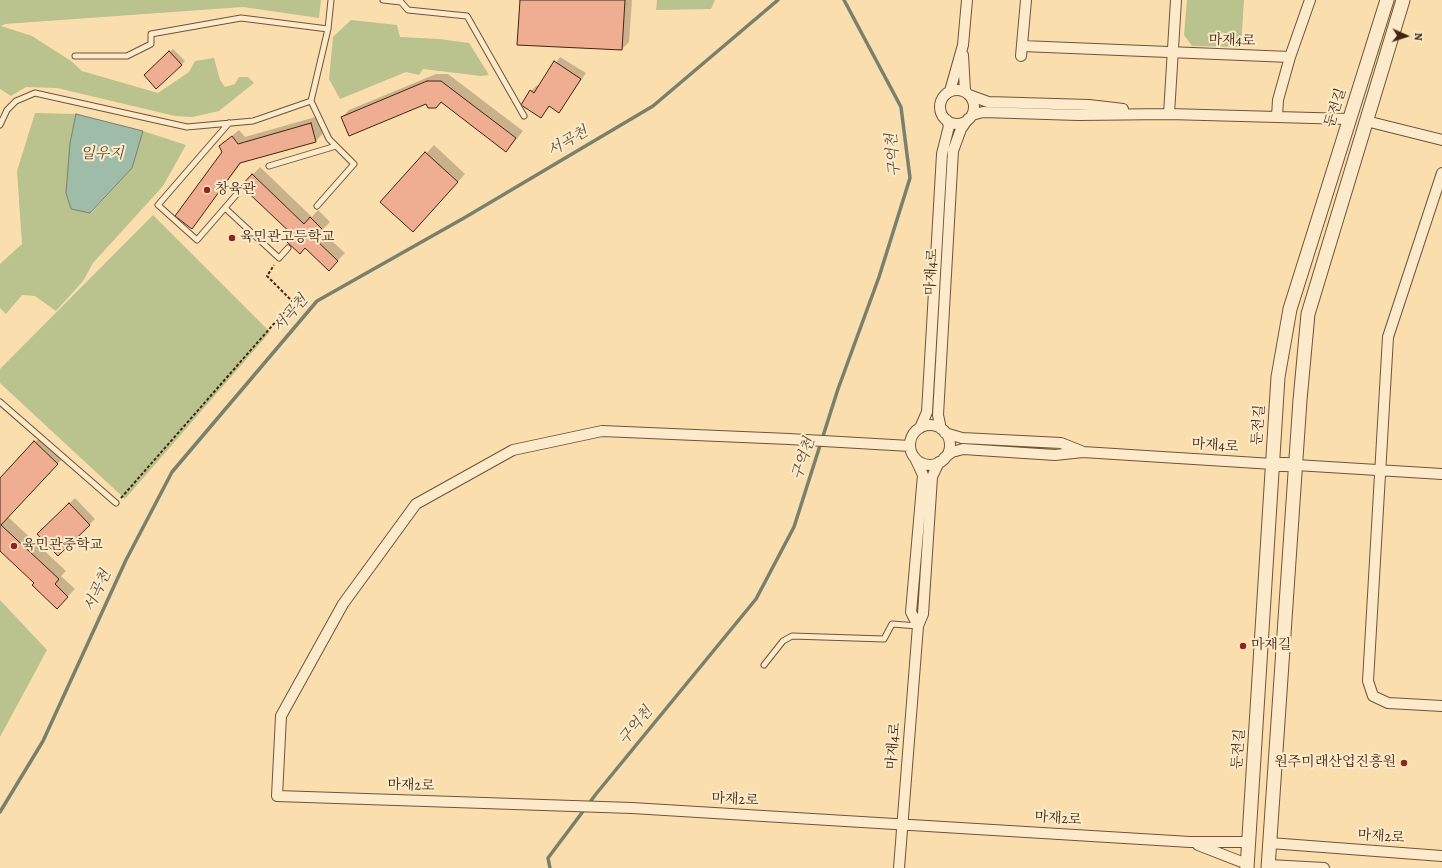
<!DOCTYPE html>
<meta charset="utf-8">
<style>
body{margin:0}
#map{position:relative;width:1442px;height:868px;overflow:hidden;background:#fbdeae;font-family:Alegreya,serif}
canvas{display:block}
.north{position:absolute;left:1386px;top:16px;width:40px;height:40px;-webkit-text-stroke:3px #fceaca;paint-order:stroke;rotate:93deg;font-size:11px;font-weight:700;line-height:16px;text-align:center;color:#402610}
.north::after{content:'';display:block;margin:auto;width:14px;height:18px;background:#402610;clip-path:polygon(50% 0,100% 100%,50% 72%,0 100%)}
</style>
<div id="map">
<canvas width="1442" height="868"></canvas>
<div class="north">N</div>
</div>
<script>
const g = document.querySelector('canvas').getContext('2d');
g.lineJoin = 'round';
function fillPath(path, color) {
  g.fillStyle = color;
  g.fill(path, 'evenodd');
}
function poly(rows) {
  const path = new Path2D();
  for (const r of rows) {
    if (r.length === 3) {
      path.moveTo(r[0] + r[2], r[1]);
      path.arc(r[0], r[1], r[2], 0, 2 * Math.PI);
      continue;
    }
    path.moveTo(r[0], r[1]);
    for (let i = 2; i < r.length; i += 2) path.lineTo(r[i], r[i + 1]);
  }
  return path;
}
function trace(path, color, width, dash) {
  g.strokeStyle = color;
  g.lineWidth = width;
  g.lineCap = dash ? 'butt' : 'round';
  g.setLineDash(dash || []);
  g.stroke(path);
}
function label(font, color, halo, rows, align = 'center') {
  g.font = font + ' Alegreya,"Noto Serif KR",serif';
  g.lineWidth = 4;
  g.setLineDash([]);
  g.textBaseline = 'middle';
  g.strokeStyle = halo;
  g.fillStyle = color;
  for (const [text, x, y, turn = 0] of rows) {
    g.save();
    g.translate(x, y);
    g.rotate((+turn || 0) * Math.PI / 180);
    g.textAlign = isNaN(turn) ? turn : align;
    if (halo) g.strokeText(text, 0, 0);
    g.fillText(text, 0, 0);
    g.restore();
  }
}
fillPath(poly([
 [0,0,321,0,319,18,243,7,5,24,1,26,32,36,71,61,82,71,158,93,189,72,195,61,214,58,220,80,225,87,235,84,239,77,248,77,254,83,219,111,192,117,175,116,57,88,26,87,11,96,0,89],
 [657,0,715,0,711,9,656,10],
 [1187,0,1244,0,1241,47,1192,46,1184,35],
 [351,20,397,25,400,37,439,39,469,43,489,75,481,76,423,69,419,75,406,72,340,99,329,79,333,37],
 [35,113,76,114,70,143,66,193,71,209,91,213,132,168,143,131,186,145,163,186,93,263,83,281,56,311,35,296,22,295,6,314,0,308,0,264,22,244,17,171],
 [153,215,270,332,125,499,0,383,0,369],
 [0,600,47,650,0,737]
]), '#bac28e');
const water = poly([
 [76,114,143,131,132,168,90,213,71,209,66,193,70,143,76,114]
]);
fillPath(water, '#9fbca8');
trace(water, '#79806b', 1);
fillPath(poly([
 [521,0,632,0,629,42,622,49],
 [173,49,185,61,181,65,148,71],
 [560,57,586,73,559,112,550,106,541,117,531,91,537,85,539,87],
 [436,74,448,74,523,131,513,143,506,151,442,102,436,107,427,103,342,117,349,110],
 [319,116,323,133,316,141,242,162,192,227,223,153,221,146,228,139,239,130,245,137],
 [434,145,465,174,420,224,381,202],
 [260,167,312,217,318,210,330,222,321,231,345,253,329,270,242,186],
 [42,435,65,456,8,517,66,571,61,576,75,589,64,600,35,583,0,549,0,480],
 [75,498,95,519,58,555,38,534]
]), '#0003');
trace(poly([
 [0,812,43,741,126,560,172,472,317,301,464,218,653,106,778,0],
 [550,868,548,858,596,794,756,599,794,527,838,389,879,277,910,178,901,107,844,0]
]), '#79806b', 3.5);
const building = poly([
 [520,0,625,0,622,50,517,45,520,0],
 [169,51,182,65,156,89,144,75,169,51],
 [554,61,581,79,559,113,549,106,541,118,521,105,530,90,534,93,554,61],
 [427,81,441,81,516,138,506,152,441,102,436,108,428,108,426,104,349,136,341,117,427,81],
 [311,123,316,142,240,163,192,229,175,216,222,152,219,146,232,136,238,144,311,123],
 [425,152,458,182,413,232,380,202,425,152],
 [252,174,304,224,310,217,323,230,315,239,338,261,329,271,305,248,300,254,287,242,294,236,241,186,252,174],
 [34,441,58,464,1,525,59,579,55,584,68,597,57,609,32,585,34,583,0,551,0,478,34,441],
 [69,503,90,525,58,556,37,534,69,503]
]);
fillPath(building, '#efad92');
trace(building, '#402610', 1);
const service = poly([
 [383,0,401,2,408,10,467,16,524,116],
 [75,56,127,56,151,44,151,34,241,18,328,29],
 [311,101,329,139,354,164,317,206],
 [229,123,158,205,197,240,236,195],
 [0,125,7,110,16,101,35,93,187,127,253,121,311,101,328,29,331,0],
 [269,166,336,146],
 [225,208,279,258,288,248],
 [0,402,116,503],
 [764,665,783,641,792,636,884,639,892,624,918,626]
]);
const minor = poly([
 [1022,46,1290,57],
 [963,55,965,91],
 [1021,56,1026,0],
 [957,107,17],
 [950,91,963,45,967,0],
 [969,95,988,102,1089,105,1123,109],
 [1169,114,1176,0],
 [972,115,983,112,1078,115,1169,114,1349,119],
 [1277,117,1278,100,1290,57,1310,0],
 [1366,121,1442,140],
 [1442,173,1388,337,1368,681,1373,696,1388,703,1442,706],
 [930,445,20],
 [920,428,927,412,942,154,949,126,947,120],
 [941,429,938,415,953,151,961,129,968,119],
 [945,433,962,438,1061,443,1081,451],
 [910,446,789,439,602,431,513,450,416,504,343,604,281,716,277,796,632,808,1190,842,1249,842],
 [915,458,923,475,911,612,918,626],
 [944,458,952,452,963,449,1055,455,1083,452,1273,464],
 [1296,465,1442,474],
 [1270,843,1442,856],
 [1198,845,1247,864],
 [1269,865,1324,868],
 [899,868,918,626,923,614,932,477,939,462]
]);
const tertiary = poly([
 [1273,464,1296,465],
 [1247,868,1278,377,1290,309,1387,0],
 [1268,868,1300,400,1308,314,1403,0]
]);
trace(service, '#6f5438', 7);
trace(minor, '#6f5438', 12);
trace(tertiary, '#6f5438', 15);
trace(poly([
 [121,498,293,302,267,276,274,265]
]), '#402610', 2, [3, 2]);
trace(service, '#fceaca', 5);
trace(minor, '#fceaca', 10);
trace(tertiary, '#fceaca', 13);
for (const [x, y, r, color] of [
 [207,190,4,"#8f2418"],
 [232,238,4,"#8f2418"],
 [14,546,4,"#8f2418"],
 [1243,646,4,"#8f2418"],
 [1404,763,4,"#8f2418"]
]) {
  const dot = new Path2D();
  dot.arc(x, y, r, 0, 2 * Math.PI);
  g.fillStyle = color;
  g.fill(dot);
  trace(dot, '#fceaca', 1.5);
}
label('14px', '#402610', '#fceaca', [
 ["마재4로",1232,41,2],
 ["둔전길",1336,108,-72],
 ["마재4로",932,272,-87],
 ["둔전길",1259,425,-86],
 ["마재4로",1215,446,4],
 ["마재4로",894,746,-85],
 ["둔전길",1239,749,-86],
 ["마재2로",411,786,2],
 ["마재2로",735,800,3],
 ["마재2로",1058,819,4],
 ["마재2로",1381,837,4]
]);
label('14px', '#402610', '#fceaca', [
 ["창육관",215,190],
 ["육민관고등학교",240,238],
 ["육민관중학교",22,546],
 ["마재길",1251,646],
 ["원주미래산업진흥원",1396,763,"right"]
], 'left');
label('italic 15px', '#584c36', '#fceaca', [
 ["서곡천",568,142,-30],
 ["일우지",102,154],
 ["구억천",894,155,-95],
 ["서곡천",291,314,-49],
 ["구억천",804,459,-72],
 ["서곡천",98,591,-65],
 ["구억천",636,726,-51]
]);
</script>
